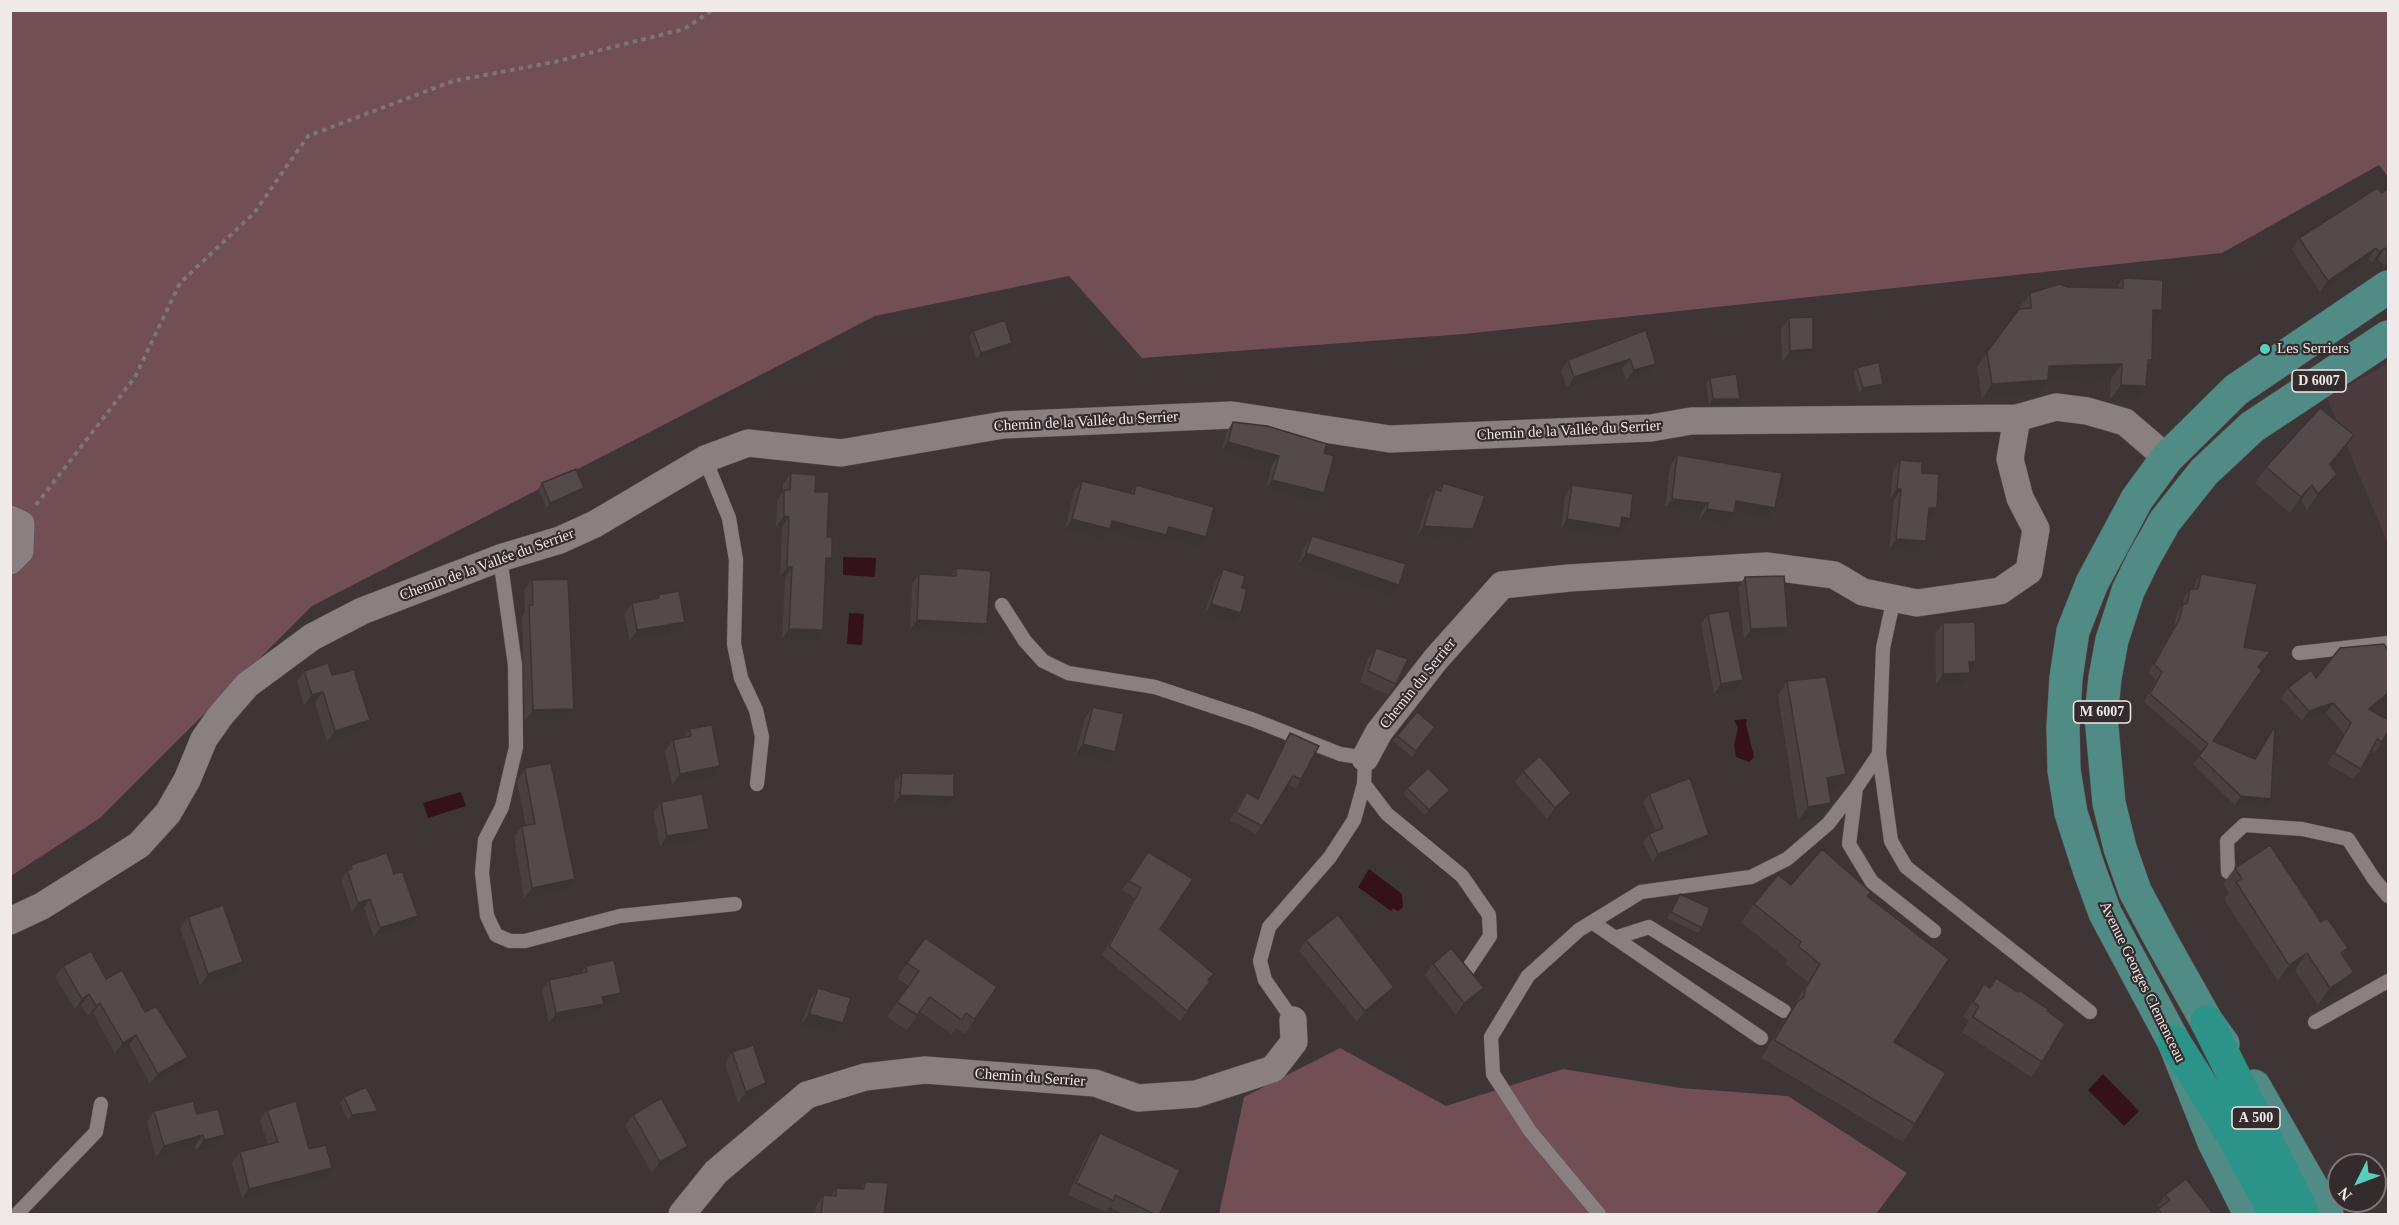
<!DOCTYPE html>
<meta charset="utf-8">
<style>
body{margin:0}
#map{position:relative;width:2399px;height:1225px;overflow:hidden;background:#3e3536;font-family:Georgia,serif}
canvas{display:block}
.frame{position:absolute;inset:0;border:12px solid #efe9ea;pointer-events:none}
.north{position:absolute;left:2327px;top:1153px;width:60px;height:60px;box-sizing:border-box;background:#342b2c;border:2px solid #7f7778;border-radius:50%;rotate:228deg;font-size:16px;font-weight:700;line-height:24px;text-align:center;color:#efe9ea}
.north::after{content:'';display:block;margin:auto;width:21px;height:27px;background:#58cec0;clip-path:polygon(50% 0,100% 100%,50% 72%,0 100%)}
</style>
<div id="map">
<canvas width="2399" height="1225"></canvas>
<div class="frame"></div>
<div class="north">N</div>
</div>
<script>
const g = document.querySelector('canvas').getContext('2d');
g.lineJoin = 'round';
function fillPath(path, color) {
  g.fillStyle = color;
  g.fill(path, 'evenodd');
}
function poly(rows) {
  const path = new Path2D();
  for (const r of rows) {
    path.moveTo(r[0], r[1]);
    for (let i = 2; i < r.length; i += 2) path.lineTo(r[i], r[i + 1]);
  }
  return path;
}
function trace(path, color, width, dash) {
  g.strokeStyle = color;
  g.lineWidth = width;
  g.lineCap = dash ? 'butt' : 'round';
  g.setLineDash(dash || []);
  g.stroke(path);
}
function label(font, color, halo, rows, align = 'center') {
  g.font = font + ' Georgia,serif';
  g.lineWidth = 4.5;
  g.setLineDash([]);
  g.textBaseline = 'middle';
  g.strokeStyle = halo;
  g.fillStyle = color;
  for (const [text, x, y, turn = 0] of rows) {
    g.save();
    g.translate(x, y);
    g.rotate((+turn || 0) * Math.PI / 180);
    g.textAlign = isNaN(turn) ? turn : align;
    if (halo) g.strokeText(text, 0, 0);
    g.fillText(text, 0, 0);
    g.restore();
  }
}
fillPath(poly([
 [2388,363,2388,544,2327,398]
]), '#4d3c3f');
fillPath(poly([
 [11,11,2388,11,2388,177,2379,165,2222,253,1464,334,1142,358,1069,276,875,316,312,606,100,818,11,876],
 [1340,1048,1446,1106,1563,1069,1681,1088,1788,1096,1907,1173,1876,1214,1219,1214,1244,1097]
]), '#724e55');
fillPath(poly([
 [843,557,876,558,875,577,843,575],
 [849,613,864,614,862,645,847,644],
 [1747,719,1746,724,1754,757,1749,762,1736,757,1734,746,1738,727,1734,720],
 [461,792,466,806,428,818,423,803],
 [1369,869,1402,894,1403,907,1398,911,1393,908,1391,911,1358,887],
 [2103,1074,2139,1111,2124,1126,2088,1090]
]), '#35121a');
const lane = poly([
 [705,459,729,518,736,560,734,644,741,678,756,710,762,737,757,784],
 [500,558,515,665,516,747,502,807,485,840,482,873,487,916,496,935,510,941,525,941,620,916,735,904],
 [1894,598,1883,648,1879,754,1891,841,1906,867,2090,1012],
 [1002,605,1025,641,1043,661,1068,673,1155,687,1254,720,1340,754,1365,758,1364,784,1354,820,1330,857,1269,927,1260,961,1265,980,1293,1020],
 [2299,653,2388,643],
 [1879,754,1856,788,1849,844,1872,882,1934,931],
 [1364,784,1387,814,1462,876,1489,915,1490,936,1466,972],
 [2228,872,2227,841,2244,825,2302,829,2348,839,2374,879,2388,896],
 [1592,922,1761,1038],
 [1615,938,1649,927,1784,1011],
 [2315,1022,2388,981],
 [17,1214,96,1132,101,1104],
 [1599,1214,1530,1131,1493,1074,1491,1037,1528,976,1579,930,1641,892,1751,877,1787,859,1828,824,1856,788]
]);
const street = poly([
 [10,519,21,524,20,551,10,561],
 [1365,758,1379,732,1436,659,1502,585,1569,578,1766,566,1834,575,1863,592,1917,603,2000,591,2029,571,2036,529,2020,498,2010,459,2017,418],
 [10,921,42,906,139,845,168,813,187,780,204,739,221,715,247,685,312,637,362,611,500,558,560,540,595,524,705,459,748,443,841,453,1003,425,1232,415,1390,439,1651,428,1691,421,2017,418,2056,407,2087,411,2125,422,2167,458],
 [682,1214,716,1172,807,1095,865,1077,925,1070,1095,1083,1138,1098,1196,1094,1273,1069,1294,1042,1293,1020]
]);
const primary = poly([
 [2223,1044,2207,1022,2161,940,2135,891,2120,848,2109,803,2101,717,2105,678,2112,640,2128,591,2143,560,2165,521,2204,472,2252,427,2388,337],
 [2254,1086,2327,1214],
 [2250,1214,2214,1142,2174,1042,2105,913,2089,869,2071,813,2064,770,2063,727,2066,678,2073,631,2092,583,2137,499,2167,458,2236,390,2388,287]
]);
const highway = poly([
 [2207,1022,2303,1214],
 [2174,1042,2234,1137,2276,1214]
]);
trace(lane, '#5a5153', 15);
trace(street, '#5a5153', 28);
trace(primary, '#5a5153', 34);
trace(highway, '#5a5153', 34);
trace(poly([
 [36,505,135,377,180,283,254,213,308,136,453,81,554,62,684,29,713,10]
]), '#7d7576', 4, [4.5, 4.5]);
trace(lane, '#8a7f81', 14);
trace(street, '#8a7f81', 27);
trace(primary, '#518b85', 33);
trace(highway, '#2b9388', 33);
fillPath(poly([
 [2388,190,2388,262,2384,266,2378,259,2372,263,2368,259,2320,292,2292,249,2299,238],
 [2123,278,2153,323,2152,360,2148,366,2146,386,2136,401,2110,400,2111,379,2048,380,2038,394,1982,399,1977,367,2030,293,2067,287,2117,287],
 [1789,318,1805,360,1782,362,1781,330],
 [1646,330,1656,364,1648,374,1626,381,1622,369,1567,388,1561,371,1568,360],
 [973,331,1008,349,977,359,969,337],
 [1857,368,1883,384,1879,390,1859,393,1853,373],
 [1710,378,1740,399,1736,405,1709,405,1706,384],
 [1233,422,1324,453,1324,493,1318,502,1266,489,1272,465,1221,451,1227,431],
 [2354,435,2331,465,2326,489,2307,510,2301,500,2290,513,2255,483,2266,467],
 [1677,455,1775,508,1769,518,1734,511,1727,523,1700,519,1701,512,1665,508,1670,465],
 [1900,460,1922,473,1937,508,1929,519,1928,519,1926,541,1919,552,1889,550,1894,500,1890,499,1893,471],
 [791,473,815,492,825,567,823,630,816,641,782,639,785,578,780,577,782,527,776,527,777,500,783,492,783,484],
 [1082,481,1130,493,1136,485,1199,547,1164,538,1159,545,1108,532,1103,540,1065,529,1074,491],
 [542,483,580,493,547,509,538,489],
 [1443,483,1466,539,1417,536,1428,499,1435,489,1438,490],
 [1572,485,1630,519,1623,528,1620,527,1614,537,1561,529,1565,495],
 [1312,536,1399,585,1391,597,1298,565,1304,548],
 [956,568,980,634,910,630,912,584,919,574,951,576],
 [1223,569,1242,588,1234,623,1204,614,1216,580],
 [2201,574,2244,647,2259,667,2213,741,2254,759,2275,726,2271,799,2265,808,2235,805,2193,764,2202,752,2144,702,2156,680,2148,673,2174,627,2177,613,2182,605,2184,597,2190,589,2194,589,2195,582],
 [1745,577,1788,627,1782,637,1744,639,1738,587],
 [532,580,574,709,566,720,525,721,522,616,525,611,524,590],
 [658,595,678,632,630,641,624,614,632,603,655,599],
 [1708,614,1743,680,1736,690,1714,694,1701,624],
 [1943,623,1970,673,1962,684,1936,685,1935,634],
 [1376,648,1396,684,1388,695,1360,682,1368,659],
 [304,671,370,720,362,731,327,742,315,702,304,706,297,681],
 [2316,678,2388,698,2372,711,2382,742,2375,753,2371,750,2361,769,2353,779,2327,764,2344,734,2326,713,2302,721,2281,698,2288,688],
 [1787,681,1846,774,1836,788,1829,790,1821,817,1798,821,1778,695],
 [1093,707,1108,763,1075,755,1085,718],
 [1435,727,1412,757,1393,741,1397,736],
 [689,729,720,766,713,777,672,785,665,751,673,740,683,738],
 [1290,733,1301,779,1295,788,1288,784,1256,834,1230,820,1241,801,1247,792,1257,798,1285,742],
 [525,768,575,879,567,889,524,899,514,837,522,826,526,826,517,782,518,779],
 [1523,771,1571,793,1563,804,1547,819,1515,782],
 [902,773,947,806,894,805,895,782],
 [1407,788,1446,796,1425,815,1403,794],
 [1649,794,1709,835,1703,843,1653,862,1643,842,1649,834,1656,831,1643,802],
 [661,802,709,829,701,840,660,847,653,813],
 [1148,852,1160,929,1210,982,1180,1021,1102,955,1134,898,1122,890],
 [351,865,394,874,418,916,412,925,374,937,364,908,352,912,341,879],
 [2235,868,2321,922,2348,948,2343,955,2342,988,2318,1005,2295,970,2278,981,2224,899,2229,893,2223,884],
 [1791,885,1868,897,1894,1042,1915,1124,1903,1142,1761,1058,1808,982,1785,964,1788,960,1741,922,1754,904],
 [1680,894,1702,928,1698,933,1667,918],
 [188,917,243,962,235,973,200,986,180,928],
 [925,938,997,987,965,1034,956,1028,952,1034,920,1012,907,1030,887,1017,908,986,897,978],
 [1306,940,1386,998,1357,1022,1299,951],
 [1433,964,1484,988,1476,999,1456,1015,1425,975],
 [63,966,106,979,145,1012,180,1068,150,1084,129,1045,115,1053,93,1013,88,1016,81,1005,75,1009,55,977],
 [586,966,621,993,614,1003,603,1005,597,1014,549,1023,542,990,549,980,580,974],
 [1996,978,2047,1011,2042,1062,2031,1077,1962,1032,1969,1021,1963,1017,1974,999,1984,984,1990,988],
 [818,988,843,1023,835,1034,801,1025,810,1000],
 [732,1052,766,1083,758,1095,738,1103,725,1064],
 [344,1097,378,1111,374,1116,348,1121,340,1103],
 [267,1110,309,1149,332,1168,325,1178,242,1199,232,1163,240,1152,268,1145,260,1120],
 [154,1111,197,1114,225,1135,217,1146,196,1151,195,1146,156,1157,147,1122],
 [633,1115,688,1146,680,1158,652,1173,625,1126],
 [1100,1133,1159,1215,1125,1215,1110,1207,1106,1212,1068,1195,1092,1144],
 [865,1182,884,1215,815,1215,816,1206,823,1195,831,1196,836,1188,860,1189],
 [2165,1195,2211,1215,2155,1215,2159,1209,2157,1206]
]), '#484041');
fillPath(poly([
 [2376,248,2368,259,2320,292,2328,281],
 [2385,248,2378,259,2372,263,2379,252],
 [2153,310,2162,310,2152,325],
 [1012,343,1008,349,977,359,981,353],
 [1813,349,1805,360,1782,362,1790,351],
 [1630,359,1622,369,1567,388,1574,377],
 [1656,364,1648,374,1626,381,1634,370],
 [2122,364,2111,379,2048,380,2038,394,1982,399,1992,384,2049,366],
 [1883,384,1879,390,1859,393,1863,388],
 [2121,385,2146,386,2136,401,2110,400],
 [1713,399,1740,399,1736,405,1709,405],
 [2354,435,2343,451,2319,479,2330,464],
 [1228,442,1279,456,1272,465,1221,451],
 [2337,474,2326,489,2307,510,2318,494],
 [1272,480,1324,493,1318,502,1266,489],
 [2312,485,2301,500,2290,513,2301,497],
 [584,488,580,493,547,509,550,503],
 [1897,489,1901,489,1894,500,1890,499],
 [1672,499,1708,503,1701,512,1665,508],
 [1736,501,1775,508,1769,518,1730,510],
 [1929,508,1937,508,1929,519,1922,519],
 [1707,509,1734,513,1727,523,1700,519],
 [784,516,789,517,782,527,776,527],
 [1622,517,1630,519,1623,528,1615,527],
 [1072,519,1112,521,1169,527,1206,537,1199,547,1164,538,1159,545,1108,532,1103,540,1065,529],
 [1567,519,1620,528,1614,537,1561,529],
 [1424,526,1473,529,1466,539,1417,536],
 [1896,539,1926,541,1919,552,1889,550],
 [1306,553,1399,585,1391,597,1298,565],
 [826,558,832,558,824,568],
 [787,567,792,567,785,578,780,577],
 [1211,604,1241,613,1234,623,1204,614],
 [917,620,987,624,980,634,910,630],
 [685,622,678,632,630,641,637,630],
 [1788,627,1782,637,1744,639,1751,629],
 [789,629,823,630,816,641,782,639],
 [1976,661,1969,672,1969,662],
 [1970,673,1962,684,1936,685,1943,674],
 [1743,680,1736,690,1714,694,1721,684],
 [323,692,315,702,304,706,312,695],
 [2388,693,2388,698,2362,719,2369,709],
 [2333,703,2326,713,2302,721,2309,711],
 [574,709,566,720,525,721,533,710],
 [370,720,362,731,327,742,335,731],
 [1083,744,1115,752,1108,763,1075,755],
 [720,766,713,777,672,785,680,774],
 [1846,774,1836,788,1817,792,1827,778],
 [1450,790,1446,796,1425,815,1429,810],
 [1571,793,1563,804,1547,819,1555,808],
 [900,795,954,797,947,806,894,805],
 [2241,796,2271,799,2265,808,2235,805],
 [1831,803,1821,817,1798,821,1808,807],
 [709,829,701,840,660,847,667,836],
 [1709,835,1703,843,1653,862,1658,854],
 [575,879,567,889,524,899,532,888],
 [370,899,364,908,352,912,358,903],
 [418,916,412,925,374,937,380,928],
 [2307,953,2295,970,2278,981,2289,965],
 [243,962,235,973,200,986,208,974],
 [2354,972,2342,988,2318,1005,2330,988],
 [1394,987,1386,998,1357,1022,1365,1011],
 [1484,988,1476,999,1456,1015,1464,1003],
 [621,993,614,1003,603,1005,597,1014,549,1023,556,1013,602,997],
 [89,994,81,1005,75,1009,82,999],
 [100,1003,93,1013,88,1016,96,1006],
 [809,1014,843,1023,835,1034,801,1025],
 [136,1035,129,1045,115,1053,123,1043],
 [188,1057,180,1068,150,1084,158,1074],
 [766,1083,758,1095,738,1103,746,1092],
 [378,1111,374,1116,348,1121,352,1115],
 [203,1135,195,1146,156,1157,164,1146],
 [225,1135,217,1146,196,1151,204,1140],
 [688,1146,680,1158,652,1173,660,1162],
 [332,1168,325,1178,242,1199,249,1189]
]), '#3b3435');
const building = poly([
 [2377,188,2382,193,2388,189,2388,252,2385,248,2379,252,2376,248,2328,281,2299,238,2377,188],
 [2123,278,2163,280,2162,310,2153,310,2152,360,2148,360,2146,386,2121,385,2122,364,2049,366,2048,380,1992,384,1987,352,2019,309,2031,308,2030,293,2060,284,2067,287,2123,288,2123,278],
 [1813,317,1813,349,1790,351,1789,318,1813,317],
 [1005,320,1012,343,981,353,973,331,1005,320],
 [1646,330,1656,364,1634,370,1630,359,1574,377,1568,360,1646,330],
 [1879,362,1883,384,1863,388,1857,368,1879,362],
 [1736,374,1740,399,1713,399,1710,378,1736,374],
 [2320,408,2354,435,2330,464,2337,474,2318,494,2312,485,2301,497,2266,467,2320,408],
 [1233,422,1267,426,1327,444,1324,453,1334,456,1324,493,1272,480,1279,456,1228,442,1233,422],
 [1677,455,1782,473,1775,508,1736,501,1734,513,1707,509,1708,503,1672,499,1677,455],
 [1900,460,1922,462,1922,473,1939,474,1937,508,1929,508,1926,541,1896,539,1901,489,1897,489,1900,460],
 [576,469,584,488,550,503,542,483,576,469],
 [791,473,816,475,815,492,829,492,827,537,832,537,832,558,826,558,823,630,789,629,792,567,787,567,789,517,784,516,784,490,790,490,791,473],
 [1082,481,1134,494,1136,485,1214,507,1206,537,1169,527,1166,535,1112,521,1110,529,1072,519,1082,481],
 [1443,483,1485,496,1473,529,1424,526,1435,489,1441,491,1443,483],
 [1572,485,1633,494,1630,519,1622,517,1620,528,1567,519,1572,485],
 [1312,536,1406,564,1399,585,1306,553,1312,536],
 [956,568,991,571,987,624,917,620,919,574,956,576,956,568],
 [1223,569,1245,576,1242,588,1247,589,1241,613,1211,604,1223,569],
 [2201,574,2257,584,2244,647,2270,652,2258,667,2262,670,2213,741,2255,759,2275,726,2271,799,2241,796,2199,756,2208,744,2150,694,2162,672,2154,664,2180,618,2183,604,2187,604,2190,589,2198,589,2201,574],
 [1784,576,1788,627,1751,629,1745,577,1784,576],
 [568,579,574,709,533,710,529,605,533,605,532,580,568,579],
 [679,591,685,622,637,630,632,603,659,598,658,595,679,591],
 [1729,611,1743,680,1721,684,1708,614,1729,611],
 [1975,622,1976,661,1969,662,1970,673,1943,674,1943,623,1975,622],
 [2384,644,2388,650,2388,693,2369,709,2388,720,2388,731,2382,742,2377,739,2361,769,2334,753,2351,723,2333,703,2309,711,2288,688,2311,670,2316,678,2340,648,2384,644],
 [1376,648,1408,659,1396,684,1368,671,1376,648],
 [328,663,332,675,354,670,370,720,335,731,323,692,312,695,304,671,328,663],
 [1826,677,1846,774,1827,778,1831,803,1808,807,1787,681,1826,677],
 [1093,707,1124,714,1115,752,1083,744,1093,707],
 [1417,712,1435,727,1416,751,1397,736,1417,712],
 [712,725,720,766,680,774,673,740,691,736,689,729,712,725],
 [1290,733,1319,746,1301,779,1293,776,1262,826,1236,812,1247,792,1258,799,1290,733],
 [1540,756,1571,793,1555,808,1523,771,1540,756],
 [551,763,575,879,532,888,522,826,535,824,525,771,525,768,551,763],
 [1428,768,1450,790,1429,810,1407,788,1428,768],
 [902,773,954,774,954,797,900,795,902,773],
 [1690,778,1709,835,1658,854,1649,834,1663,828,1649,794,1690,778],
 [702,794,709,829,667,836,661,802,702,794],
 [2270,845,2321,922,2327,918,2348,948,2341,953,2354,972,2330,988,2307,953,2289,965,2236,882,2242,879,2235,868,2270,845],
 [1822,849,1871,892,1867,896,1949,959,1894,1042,1946,1073,1915,1124,1774,1040,1797,1002,1804,997,1805,989,1820,964,1798,946,1801,942,1754,904,1778,875,1791,885,1822,849],
 [1148,852,1193,879,1160,929,1214,974,1208,980,1210,982,1187,1011,1109,946,1141,888,1129,881,1148,852],
 [387,853,394,874,402,871,418,916,380,928,370,899,358,903,347,870,352,869,351,865,387,853],
 [1680,894,1710,908,1702,928,1671,912,1680,894],
 [223,905,243,962,208,974,188,917,223,905],
 [1338,915,1394,987,1365,1011,1306,940,1338,915],
 [925,938,997,987,975,1019,966,1013,962,1020,930,997,917,1015,897,1002,919,971,907,963,925,938],
 [1451,948,1484,988,1464,1003,1433,964,1451,948],
 [91,951,106,979,122,970,145,1012,156,1006,188,1057,158,1074,136,1035,123,1043,100,1003,96,1006,89,994,82,999,63,966,91,951],
 [614,960,621,993,602,997,604,1004,556,1013,549,980,587,972,586,966,614,960],
 [1996,978,2018,992,2019,990,2048,1009,2047,1011,2065,1024,2042,1062,1973,1017,1979,1006,1973,1002,1984,984,1990,988,1996,978],
 [818,988,851,998,843,1023,809,1014,818,988],
 [753,1045,766,1083,746,1092,732,1052,753,1045],
 [366,1087,378,1111,352,1115,344,1097,366,1087],
 [661,1098,688,1146,660,1162,633,1115,661,1098],
 [193,1101,197,1114,218,1109,225,1135,204,1140,203,1135,164,1146,154,1111,193,1101],
 [296,1101,309,1149,326,1145,332,1168,249,1189,240,1152,278,1142,267,1110,296,1101],
 [1100,1133,1180,1170,1159,1215,1156,1215,1115,1195,1114,1201,1076,1183,1100,1133],
 [2186,1179,2212,1212,2210,1215,2163,1215,2158,1209,2170,1200,2165,1195,2186,1179],
 [865,1182,888,1183,884,1215,821,1215,823,1195,836,1196,836,1188,864,1189,865,1182]
]);
fillPath(building, '#544a4c');
trace(building, '#3b3435', 1.5);
for (const [x, y, r, color] of [
 [2265,349,6,"#58cec0"]
]) {
  const dot = new Path2D();
  dot.arc(x, y, r, 0, 2 * Math.PI);
  g.fillStyle = color;
  g.fill(dot);
  trace(dot, '#342b2c', 2);
}
for (const [x, y, w] of [
 [2319,381,54],
 [2102,712,57],
 [2256,1118,48]
]) {
  const box = new Path2D();
  box.roundRect(x - w / 2, y - 11, w, 22, 4.5);
  g.fillStyle = '#342b2c';
  g.fill(box);
  trace(box, '#efe9ea', 1.5);
}
label('bold 14px', '#efe9ea', null, [
 ["D 6007",2319,381],
 ["M 6007",2102,712],
 ["A 500",2256,1118]
]);
label('15px', '#efe9ea', '#342b2c', [
 ["Les Serriers",2277,349]
], 'left');
label('15px', '#efe9ea', '#342b2c', [
 ["Chemin de la Vallée du Serrier",1086,422,-3],
 ["Chemin de la Vallée du Serrier",1569,431,-3],
 ["Chemin de la Vallée du Serrier",487,565,-20],
 ["Chemin du Serrier",1418,684,-51],
 ["Avenue Georges Clemenceau",2142,982,64],
 ["Chemin du Serrier",1030,1078,4]
]);
</script>
